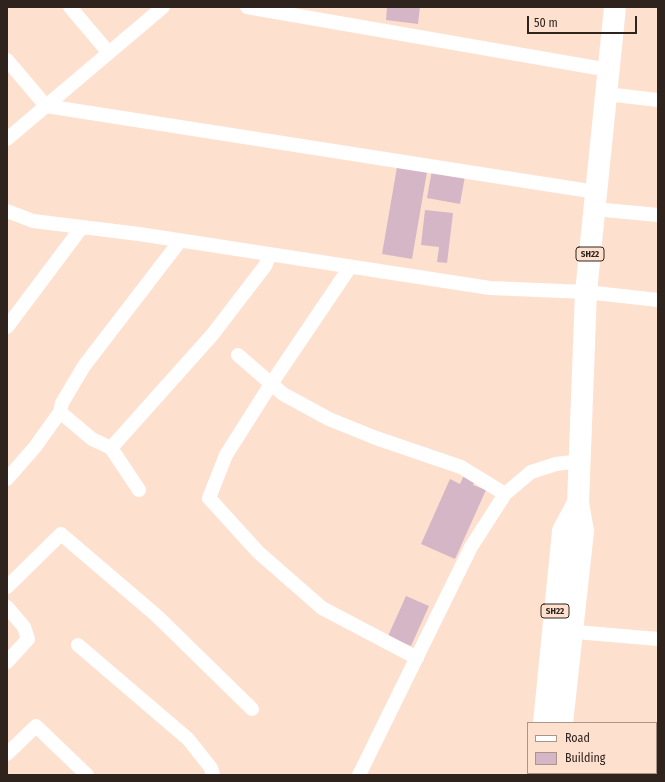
<!DOCTYPE html>
<style>
body{margin:0}
#map{position:relative;width:665px;height:782px;overflow:hidden;background:#fee0cf;font-family:"Fira Sans Condensed",sans-serif}
canvas{display:block}
.frame{position:absolute;inset:0;border:8px solid #2f241d;pointer-events:none}
.legend{position:absolute;left:527px;top:722px;width:130px;height:52px;box-sizing:border-box;background:#fee0cf;border:1px solid #ab9588;margin:0;padding:5px 7px;list-style:none;font-size:12px;color:#2f241d}
.legend li{display:flex;align-items:center;gap:8px;height:20px}
.legend b{width:20px;border:1px solid #ab9588}
.scale{position:absolute;left:527px;top:16px;width:110px;height:18px;box-sizing:border-box;border:2px solid #2f241d;border-top:0;padding-left:5px;font-size:12px;line-height:14px;white-space:nowrap;color:#2f241d;-webkit-text-stroke:3px #fee0cf;paint-order:stroke}
</style>
<div id="map">
<canvas width="665" height="782"></canvas>
<div class="frame"></div>
<ul class="legend">
<li><b style="height:5px;background:#fff"></b>Road</li>
<li><b style="height:11px;background:#d4b6c7"></b>Building</li>
</ul>
<div class="scale">50 m</div>
</div>
<script>
const g = document.querySelector('canvas').getContext('2d');
g.lineJoin = 'round';
function fillPath(path, color) {
  g.fillStyle = color;
  g.fill(path, 'evenodd');
}
function poly(rows) {
  const path = new Path2D();
  for (const r of rows) {
    path.moveTo(r[0], r[1]);
    for (let i = 2; i < r.length; i += 2) path.lineTo(r[i], r[i + 1]);
  }
  return path;
}
function trace(path, color, width, dash) {
  g.strokeStyle = color;
  g.lineWidth = width;
  g.lineCap = dash ? 'butt' : 'round';
  g.setLineDash(dash || []);
  g.stroke(path);
}
function label(font, color, halo, rows, align = 'center') {
  g.font = font + ' "Fira Sans Condensed",sans-serif';
  g.lineWidth = 3;
  g.setLineDash([]);
  g.textBaseline = 'middle';
  g.strokeStyle = halo;
  g.fillStyle = color;
  for (const [text, x, y, turn = 0] of rows) {
    g.save();
    g.translate(x, y);
    g.rotate((+turn || 0) * Math.PI / 180);
    g.textAlign = isNaN(turn) ? turn : align;
    if (halo) g.strokeText(text, 0, 0);
    g.fillText(text, 0, 0);
    g.restore();
  }
}
fillPath(poly([
 [387,7,420,7,418,24,386,20],
 [397,167,427,172,412,259,382,254],
 [432,170,465,176,460,204,427,198],
 [425,210,453,213,447,263,437,262,439,247,421,245],
 [465,473,477,478,473,485,486,490,455,559,421,544,450,479,460,484],
 [406,596,429,606,411,646,388,636]
]), '#d4b6c7');
trace(poly([
 [70,7,109,53],
 [247,7,609,70],
 [7,60,46,106,596,192],
 [606,94,658,100],
 [7,139,163,7],
 [594,209,658,215],
 [7,211,33,221,139,234,490,288,586,292,658,300],
 [350,267,271,384,226,455,209,498,258,552,322,608,417,658],
 [7,327,82,227],
 [238,355,283,394,329,419,376,438,461,467,505,494],
 [60,412,92,439,111,448,139,490],
 [111,448,212,335,265,266,270,254],
 [7,479,35,447,60,412,62,403,84,366,180,241],
 [7,587,61,534,157,616,252,709],
 [7,607,24,627,28,639,7,662],
 [564,631,658,639],
 [78,645,188,739,211,768,213,775],
 [7,754,36,726,87,775],
 [359,775,471,547,505,494,531,472,556,464,580,461]
]), '#fff', 14);
trace(poly([
 [544,723,563,531,578,503],
 [562,723,583,531,578,503,586,292,615,7],
 [539,775,540,773],
 [556,775,557,773]
]), '#fff', 22);
for (const [x, y, w] of [
 [590,254,28],
 [555,611,28]
]) {
  const box = new Path2D();
  box.roundRect(x - w / 2, y - 7, w, 14, 3);
  g.fillStyle = '#fee0cf';
  g.fill(box);
  trace(box, '#2f241d', 1);
}
label('bold 9px', '#2f241d', null, [
 ["SH22",590,254],
 ["SH22",555,611]
]);
</script>
